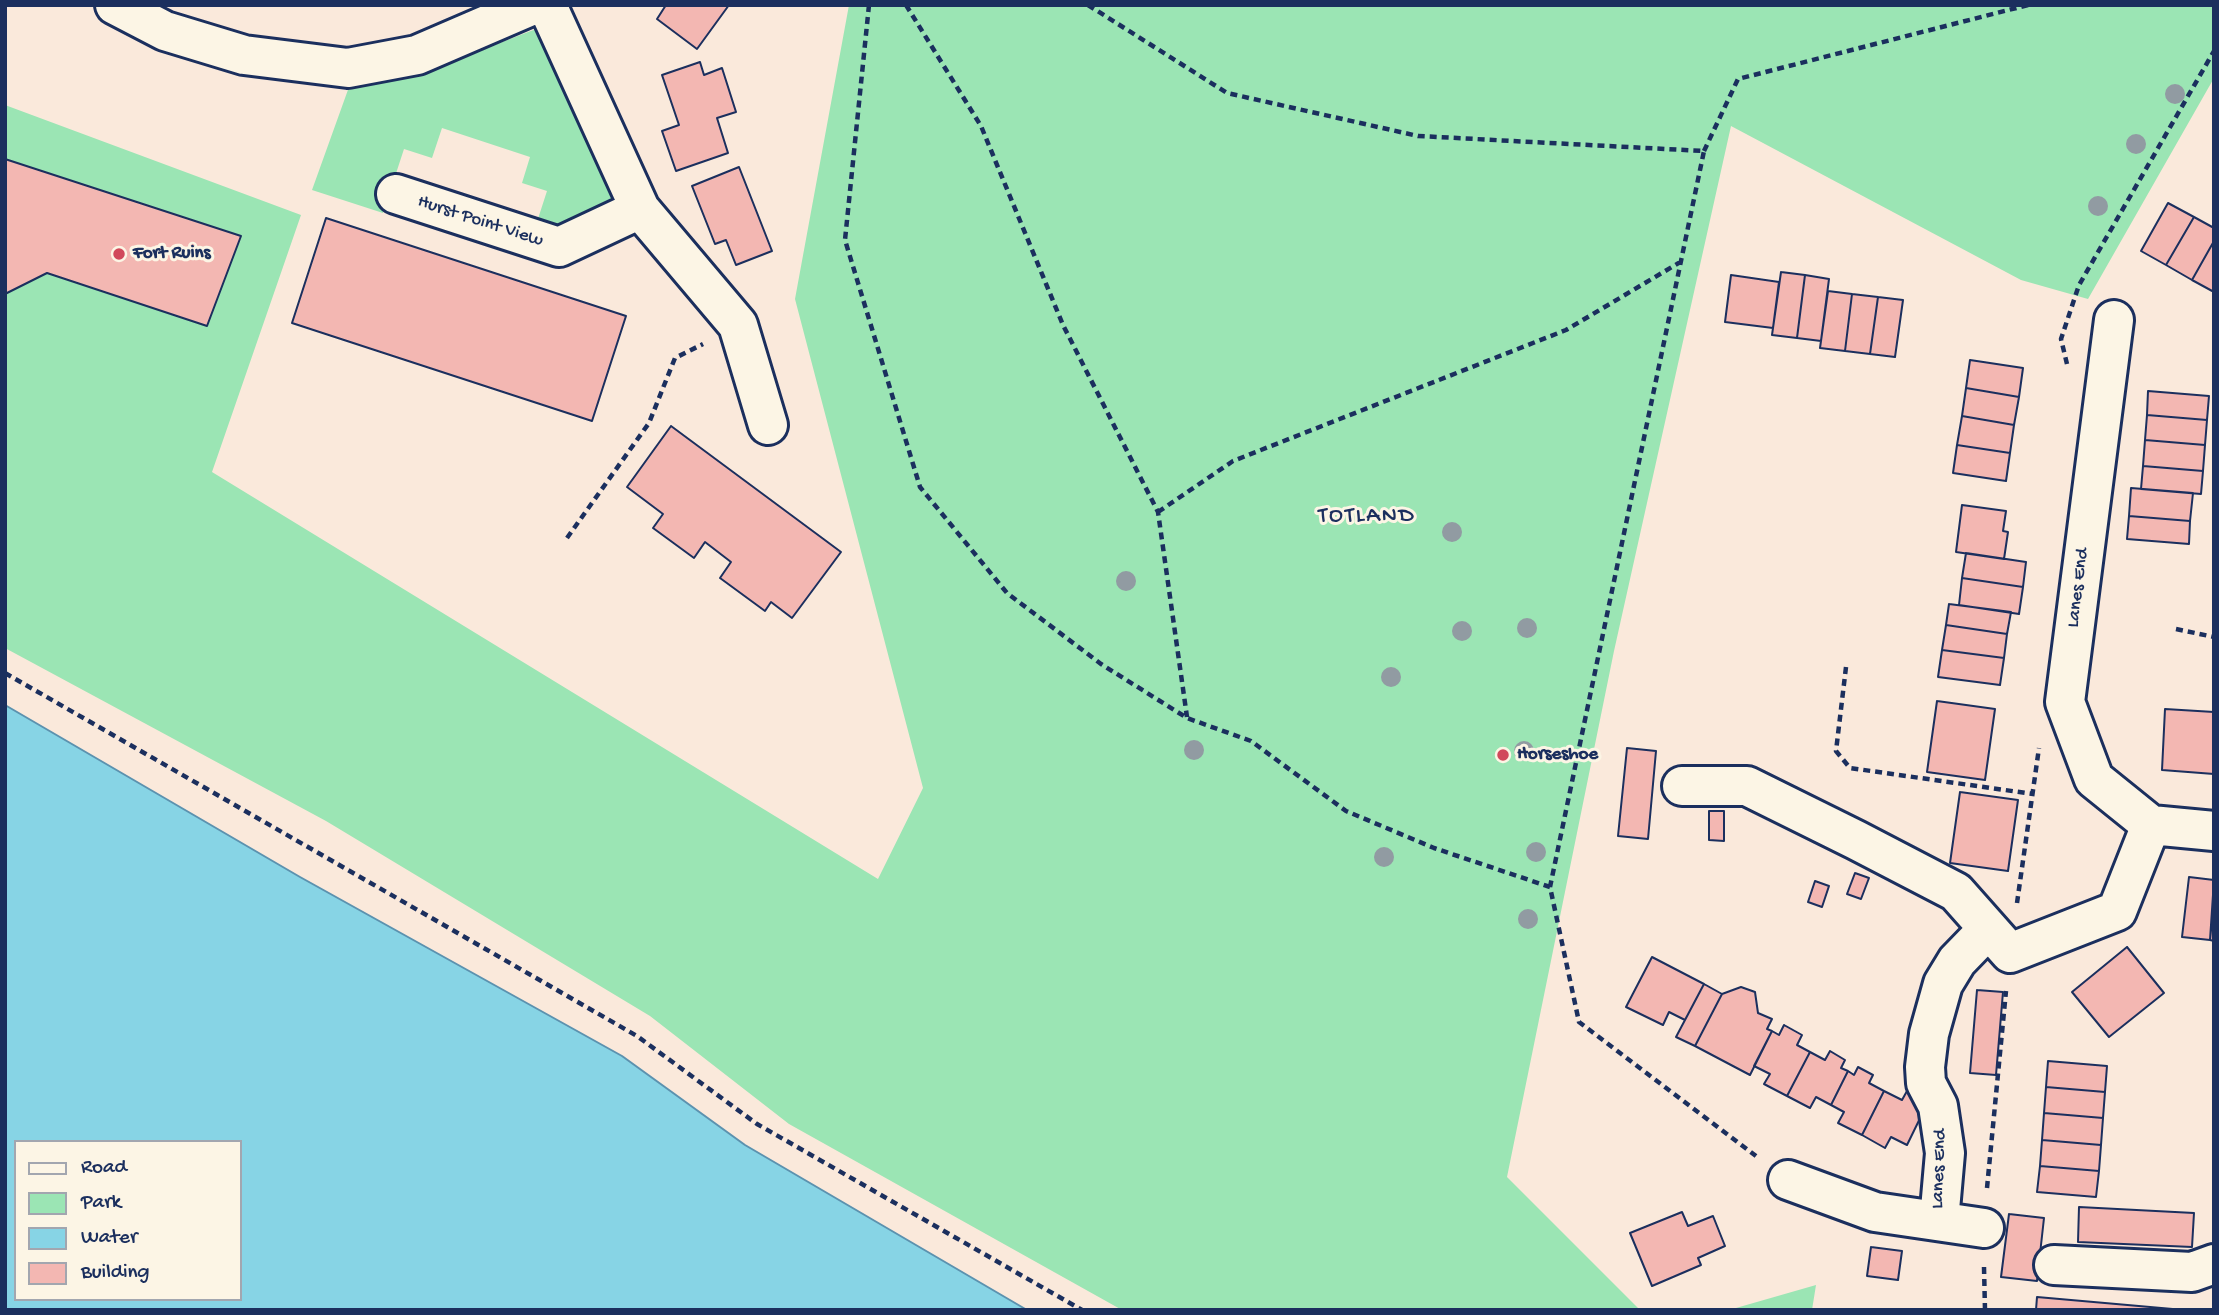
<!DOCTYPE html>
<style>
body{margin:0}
#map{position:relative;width:2219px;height:1315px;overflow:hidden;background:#fae9db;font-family:"Gochi Hand",sans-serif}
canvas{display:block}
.frame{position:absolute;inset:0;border:7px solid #1b2f5e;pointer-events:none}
.legend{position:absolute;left:14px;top:1140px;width:228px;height:161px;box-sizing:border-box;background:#fcf5e5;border:2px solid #a2a6af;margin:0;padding:9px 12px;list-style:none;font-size:21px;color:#1b2f5e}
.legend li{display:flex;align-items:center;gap:14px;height:35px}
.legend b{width:35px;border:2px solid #a2a6af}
</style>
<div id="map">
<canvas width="2219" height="1315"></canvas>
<div class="frame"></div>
<ul class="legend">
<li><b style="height:9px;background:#fcf5e5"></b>Road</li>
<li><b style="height:19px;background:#9be5b4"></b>Park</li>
<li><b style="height:19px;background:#87d4e5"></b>Water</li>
<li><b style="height:19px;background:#f3b7b2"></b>Building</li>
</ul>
</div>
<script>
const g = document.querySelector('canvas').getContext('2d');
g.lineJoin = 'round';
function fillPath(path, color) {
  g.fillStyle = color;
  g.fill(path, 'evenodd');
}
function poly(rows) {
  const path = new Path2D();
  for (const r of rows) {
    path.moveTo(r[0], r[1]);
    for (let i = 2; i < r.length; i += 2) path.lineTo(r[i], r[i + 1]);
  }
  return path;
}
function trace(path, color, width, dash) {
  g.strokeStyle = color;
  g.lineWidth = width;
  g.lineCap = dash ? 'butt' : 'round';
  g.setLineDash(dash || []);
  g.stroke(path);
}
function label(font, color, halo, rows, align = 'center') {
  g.font = font + ' "Gochi Hand",sans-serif';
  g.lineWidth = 6;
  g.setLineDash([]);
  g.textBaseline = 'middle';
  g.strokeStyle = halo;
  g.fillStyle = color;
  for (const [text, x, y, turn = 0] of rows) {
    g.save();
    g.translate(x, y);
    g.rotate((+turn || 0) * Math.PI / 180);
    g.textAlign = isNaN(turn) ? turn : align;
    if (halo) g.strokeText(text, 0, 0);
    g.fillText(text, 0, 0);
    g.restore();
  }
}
fillPath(poly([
 [849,5,2214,5,2214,78,2088,299,2021,280,1731,126,1614,651,1507,1177,1640,1310,1122,1310,789,1124,650,1016,326,821,5,648,5,105,301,215,212,472,878,879,923,788,795,299],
 [536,29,616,204,559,234,535,228,547,191,522,183,530,157,442,128,432,158,404,149,383,213,312,190,349,87,424,72],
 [1816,1285,1812,1310,1729,1310]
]), '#9be5b4');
const water = poly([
 [5,705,300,877,622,1056,745,1145,1027,1310,5,1310,5,705],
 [16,1142,240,1142,240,1299,16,1299,16,1142]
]);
fillPath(water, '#87d4e5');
trace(water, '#5c92af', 2);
const building = poly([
 [666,5,729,5,697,49,657,19,666,5],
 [700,62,704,75,722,68,736,112,717,118,728,153,676,171,662,131,679,125,662,75,700,62],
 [5,159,241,236,207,326,47,273,5,294,5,159],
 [739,167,772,251,736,265,726,240,715,244,692,186,739,167],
 [2168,203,2194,217,2166,265,2141,251,2168,203],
 [2194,217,2214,228,2214,241,2192,280,2166,265,2194,217],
 [326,218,626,316,592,421,292,323,326,218],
 [2214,241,2214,292,2192,280,2214,241],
 [1781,272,1805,275,1797,338,1772,335,1781,272],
 [1731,275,1779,282,1773,328,1725,322,1731,275],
 [1805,275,1829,279,1821,341,1797,338,1805,275],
 [1828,291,1852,294,1845,351,1820,348,1828,291],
 [1852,294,1878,297,1870,354,1845,351,1852,294],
 [1878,297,1903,300,1895,357,1870,354,1878,297],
 [1970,360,2023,368,2019,397,1966,388,1970,360],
 [1966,388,2019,397,2014,425,1962,416,1966,388],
 [2148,391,2209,396,2207,420,2147,415,2148,391],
 [2147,415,2207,420,2205,445,2145,440,2147,415],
 [1962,416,2014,425,2010,453,1957,445,1962,416],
 [671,426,841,552,792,618,771,602,765,611,720,578,731,562,705,542,694,558,653,528,663,514,627,487,671,426],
 [2145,440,2205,445,2203,471,2143,466,2145,440],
 [1957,445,2010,453,2006,481,1953,473,1957,445],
 [2143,466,2203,471,2201,494,2141,489,2143,466],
 [2131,488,2193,493,2190,521,2129,516,2131,488],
 [1962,505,2006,511,2003,531,2008,532,2004,559,1956,552,1962,505],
 [2129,516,2190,521,2189,544,2127,539,2129,516],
 [1966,553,2026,562,2023,587,1962,578,1966,553],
 [1962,578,2023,587,2019,614,1959,605,1962,578],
 [1949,604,2011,612,2007,634,1946,625,1949,604],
 [1946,625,2007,634,2004,658,1942,650,1946,625],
 [1942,650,2004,658,2000,685,1938,677,1942,650],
 [1937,701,1995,709,1985,780,1927,772,1937,701],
 [2165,709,2214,712,2214,774,2162,770,2165,709],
 [1627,748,1656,751,1648,839,1618,836,1627,748],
 [1960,792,2018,800,2008,871,1950,863,1960,792],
 [1709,811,1724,811,1724,841,1709,840,1709,811],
 [1855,873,1869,878,1861,899,1847,894,1855,873],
 [2189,877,2214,880,2210,940,2182,937,2189,877],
 [1815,881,1829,886,1822,907,1808,902,1815,881],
 [2214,902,2214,941,2210,940,2214,902],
 [2127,947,2164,993,2109,1037,2072,992,2127,947],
 [1652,957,1704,984,1685,1020,1669,1012,1663,1025,1626,1007,1652,957],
 [1704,984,1722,994,1695,1046,1676,1037,1704,984],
 [1741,987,1755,992,1758,1013,1772,1019,1767,1029,1772,1031,1750,1075,1695,1046,1722,994,1741,987],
 [1977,990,2003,992,1996,1075,1970,1073,1977,990],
 [1784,1025,1802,1035,1797,1045,1810,1052,1787,1096,1764,1084,1770,1074,1754,1066,1772,1031,1779,1035,1784,1025],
 [1830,1051,1845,1060,1841,1068,1848,1071,1831,1105,1816,1097,1810,1108,1787,1096,1810,1052,1825,1060,1830,1051],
 [2048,1061,2107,1066,2105,1092,2046,1087,2048,1061],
 [1858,1067,1873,1075,1869,1083,1884,1091,1862,1135,1838,1123,1844,1112,1831,1105,1848,1071,1854,1075,1858,1067],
 [2046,1087,2105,1092,2103,1118,2044,1113,2046,1087],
 [1884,1091,1902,1100,1907,1091,1928,1102,1907,1145,1891,1137,1885,1148,1862,1135,1884,1091],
 [2044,1113,2103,1118,2101,1145,2042,1140,2044,1113],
 [2042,1140,2101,1145,2099,1171,2040,1166,2042,1140],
 [2040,1166,2099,1171,2096,1197,2037,1192,2040,1166],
 [2079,1207,2194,1213,2192,1247,2078,1242,2079,1207],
 [1682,1212,1688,1226,1713,1216,1725,1246,1698,1258,1701,1265,1652,1286,1630,1233,1682,1212],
 [2009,1214,2044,1218,2037,1281,2001,1277,2009,1214],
 [1871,1247,1902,1251,1898,1280,1867,1276,1871,1247],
 [2037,1297,2184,1310,2036,1310,2037,1297]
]);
fillPath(building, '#f3b7b2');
trace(building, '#1b2f5e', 2);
const minor = poly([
 [115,5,165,31,244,55,348,68,417,55,533,5],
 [547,5,640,209,738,325,768,425],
 [396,194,559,247,640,209],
 [2114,320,2065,702,2094,779,2151,825,2214,831],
 [1682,786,1747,786,1856,840,1956,892,2010,953,2117,911,2151,825],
 [1788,1180,1875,1212,1984,1228],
 [1939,1221,1945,1153,1938,1106,1926,1083,1925,1067,1929,1034,1943,984,1957,961,1988,929],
 [2054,1265,2192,1272,2214,1264]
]);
trace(minor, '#1b2f5e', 44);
trace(poly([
 [869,5,845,240,920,487,1007,593,1101,664,1187,718,1251,741,1346,811,1434,848,1550,887],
 [906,5,981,126,1063,325,1158,512,1187,717],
 [1088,5,1227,93,1418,136,1704,151,1550,887,1579,1022,1756,1156],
 [1704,151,1738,79,2028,5],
 [2067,364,2061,339,2079,285,2214,51],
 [1158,512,1233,461,1566,330,1682,261],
 [567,538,649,423,675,358,703,344],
 [2176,629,2214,637],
 [1846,667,1836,751,1850,768,2033,794],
 [5,673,637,1036,757,1124,1082,1310],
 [2017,903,2039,748],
 [1987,1188,2006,991],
 [1984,1267,1985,1310]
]), '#1b2f5e', 4.5, [7, 5]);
trace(minor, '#fcf5e5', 38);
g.fillStyle = '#919ba2';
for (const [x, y] of [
 [2175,94],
 [2136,144],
 [2098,206],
 [1452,532],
 [1126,581],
 [1527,628],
 [1462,631],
 [1391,677],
 [1194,750],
 [1524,751],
 [1536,852],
 [1384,857],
 [1528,919]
]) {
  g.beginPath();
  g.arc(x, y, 10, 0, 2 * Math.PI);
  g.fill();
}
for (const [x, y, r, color] of [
 [119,254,7,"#d1495b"],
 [1503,755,7,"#d1495b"]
]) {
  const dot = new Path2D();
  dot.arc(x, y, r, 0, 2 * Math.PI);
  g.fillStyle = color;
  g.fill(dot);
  trace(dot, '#fcf5e5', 2.5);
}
label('19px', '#1b2f5e', '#fcf5e5', [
 ["Hurst Point View",480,222,18],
 ["Lanes End",2079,588,-83],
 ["Lanes End",1940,1169,-88]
]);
label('bold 19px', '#1b2f5e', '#fcf5e5', [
 ["Fort Ruins",133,254],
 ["Horseshoe",1517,755]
], 'left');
g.letterSpacing = '2px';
label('23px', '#1b2f5e', '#fcf5e5', [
 ["TOTLAND",1367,517]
]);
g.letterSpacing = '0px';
</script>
